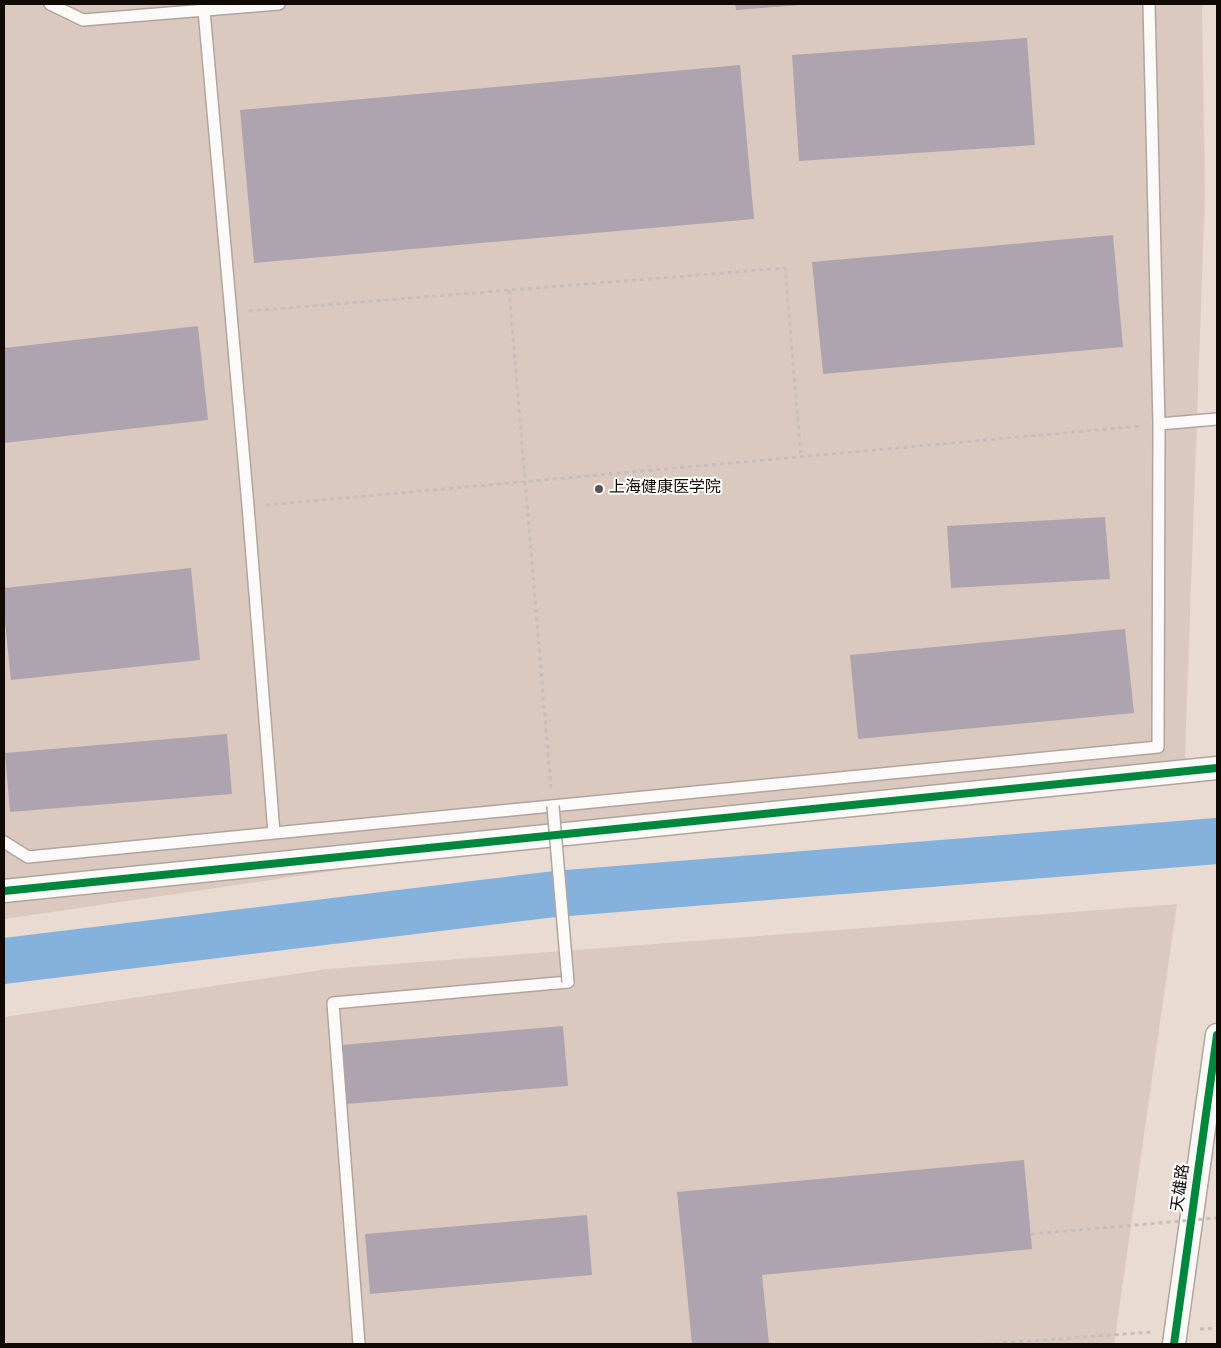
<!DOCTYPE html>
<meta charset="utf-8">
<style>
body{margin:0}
#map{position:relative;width:1221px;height:1348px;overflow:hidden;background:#e9dbd2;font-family:Spectral,serif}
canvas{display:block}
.frame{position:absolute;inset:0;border:5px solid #110904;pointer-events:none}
</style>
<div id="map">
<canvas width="1221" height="1348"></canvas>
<div class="frame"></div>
</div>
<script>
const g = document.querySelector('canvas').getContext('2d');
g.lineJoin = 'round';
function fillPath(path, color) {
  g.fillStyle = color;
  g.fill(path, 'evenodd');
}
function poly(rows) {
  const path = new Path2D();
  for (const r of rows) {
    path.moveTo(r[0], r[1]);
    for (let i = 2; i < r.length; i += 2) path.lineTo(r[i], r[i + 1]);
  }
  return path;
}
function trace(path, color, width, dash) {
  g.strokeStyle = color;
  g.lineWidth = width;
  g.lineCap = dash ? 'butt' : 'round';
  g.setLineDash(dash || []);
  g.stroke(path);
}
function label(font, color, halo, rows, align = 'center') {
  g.font = font + ' Spectral,"Noto Sans SC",serif';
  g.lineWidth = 4;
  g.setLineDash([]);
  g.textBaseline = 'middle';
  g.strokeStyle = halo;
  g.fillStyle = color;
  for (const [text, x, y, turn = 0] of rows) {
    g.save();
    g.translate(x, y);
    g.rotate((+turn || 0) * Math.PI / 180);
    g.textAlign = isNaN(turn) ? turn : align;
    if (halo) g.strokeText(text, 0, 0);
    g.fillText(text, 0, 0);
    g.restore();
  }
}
fillPath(poly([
 [4,4,1202,4,1205,194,1184,783,592,833,4,919],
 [1177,904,1114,1344,4,1344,4,1017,328,969]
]), '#dbc9c0');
trace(poly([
 [4,961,555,894,1217,841]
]), '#85b2dc', 46);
fillPath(poly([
 [735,4,800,4,800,5,736,10],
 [1027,38,1035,145,799,161,792,55],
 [740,65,754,219,254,263,240,110],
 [1113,235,1123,347,823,374,812,262],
 [198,326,208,420,4,443,4,348],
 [1105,517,1110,579,951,588,947,526],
 [191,568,200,660,11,680,4,613,4,588],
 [1125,629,1134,713,858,739,850,655],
 [227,734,232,794,10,812,5,753],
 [563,1026,568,1086,346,1104,341,1045],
 [1024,1160,1032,1249,762,1275,769,1344,692,1344,677,1192],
 [587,1215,592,1275,370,1294,365,1234]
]), '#aea4af');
const lane = poly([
 [50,4,83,20,279,4],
 [204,10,248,506,274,833],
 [1159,424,1217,419],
 [4,842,28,857,1158,747,1159,424,1149,4],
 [359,1344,333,1003,568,982]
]);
const street = poly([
 [4,891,1217,768],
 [1174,1344,1217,1035]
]);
trace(lane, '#afa59e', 14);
trace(street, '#afa59e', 25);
trace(poly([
 [509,290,551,788],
 [249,311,785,268,801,457],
 [266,505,1141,426],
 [1200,1329,1217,1328],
 [987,1344,1152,1332]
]), '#c4bfbc', 3, [4, 4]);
trace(lane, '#fcfaf8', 11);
trace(street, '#fcfaf8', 22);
const laneBridge = poly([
 [553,806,568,982]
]);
trace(laneBridge, '#afa59e', 14, []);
trace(poly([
 [1031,1234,1217,1218]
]), '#c4bfbc', 3, [4, 4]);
trace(laneBridge, '#fcfaf8', 11);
trace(poly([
 [4,891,1217,768],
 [1174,1344,1217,1035]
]), '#00873e', 8);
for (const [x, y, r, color] of [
 [599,489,5,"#5d524c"]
]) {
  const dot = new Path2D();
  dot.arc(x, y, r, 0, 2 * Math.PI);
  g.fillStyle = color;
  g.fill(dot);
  trace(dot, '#fff', 2);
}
label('16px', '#110904', '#fff', [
 ["上海健康医学院",609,489]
], 'left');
label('16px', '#110904', '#fff', [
 ["天雄路",1182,1188,-82]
]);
</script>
